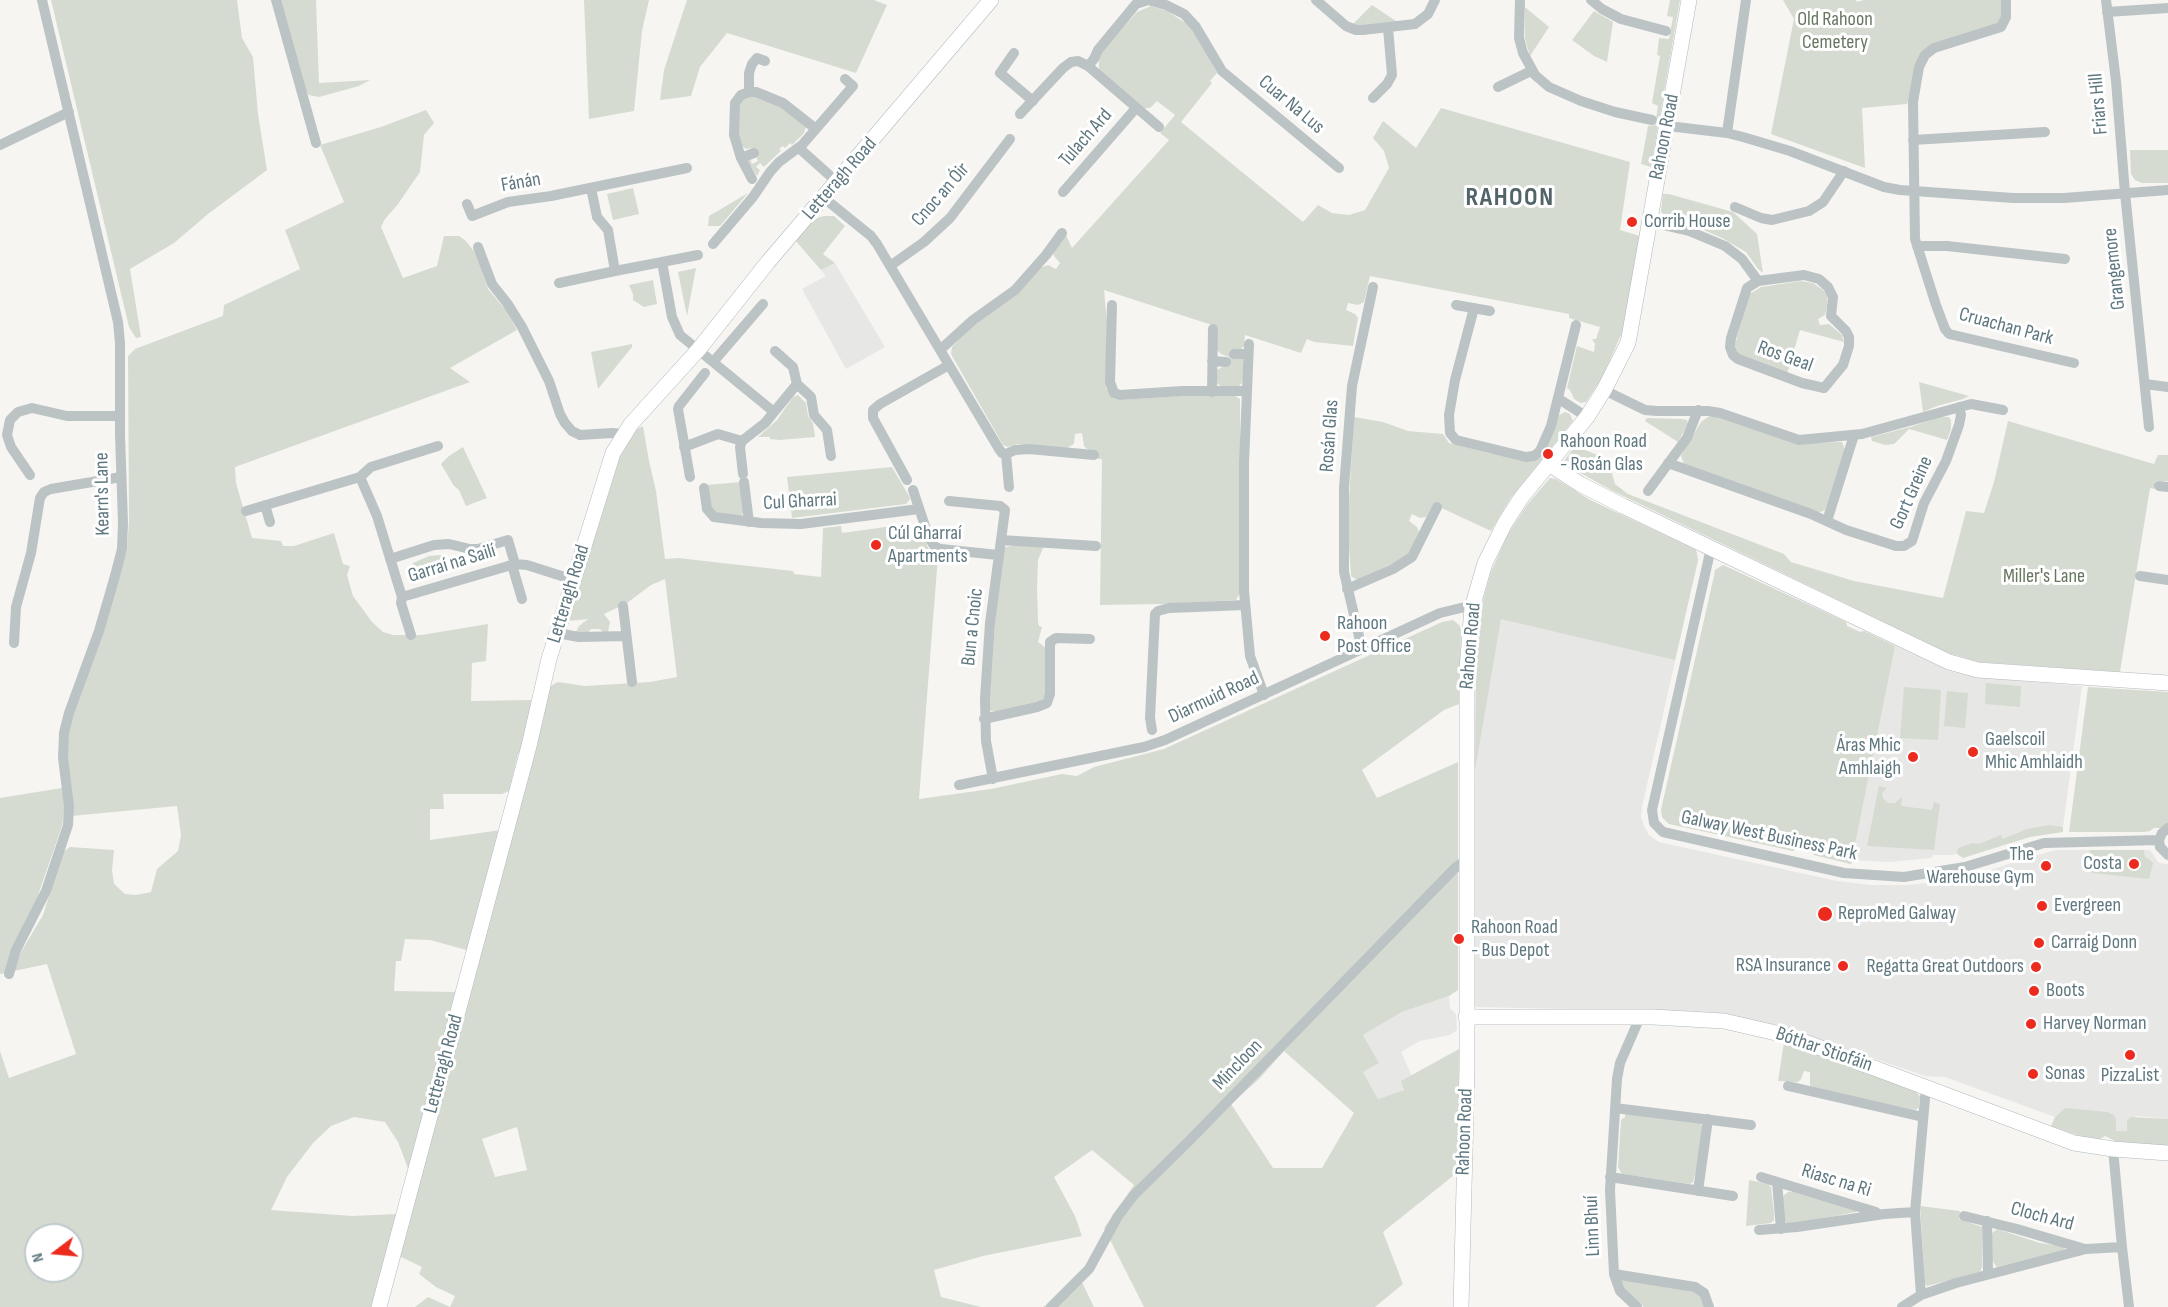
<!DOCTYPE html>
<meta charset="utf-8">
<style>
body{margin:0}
#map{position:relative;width:2168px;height:1307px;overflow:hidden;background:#f6f5f2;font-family:"Sofia Sans Condensed",sans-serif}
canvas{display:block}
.north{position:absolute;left:24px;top:1223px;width:60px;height:60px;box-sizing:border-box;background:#fff;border:2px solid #bfc9cc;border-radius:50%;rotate:254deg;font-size:16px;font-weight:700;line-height:24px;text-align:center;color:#5f777f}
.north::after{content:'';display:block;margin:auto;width:21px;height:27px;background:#ec2a1d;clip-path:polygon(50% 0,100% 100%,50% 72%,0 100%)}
</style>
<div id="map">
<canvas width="2168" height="1307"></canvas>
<div class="north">N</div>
</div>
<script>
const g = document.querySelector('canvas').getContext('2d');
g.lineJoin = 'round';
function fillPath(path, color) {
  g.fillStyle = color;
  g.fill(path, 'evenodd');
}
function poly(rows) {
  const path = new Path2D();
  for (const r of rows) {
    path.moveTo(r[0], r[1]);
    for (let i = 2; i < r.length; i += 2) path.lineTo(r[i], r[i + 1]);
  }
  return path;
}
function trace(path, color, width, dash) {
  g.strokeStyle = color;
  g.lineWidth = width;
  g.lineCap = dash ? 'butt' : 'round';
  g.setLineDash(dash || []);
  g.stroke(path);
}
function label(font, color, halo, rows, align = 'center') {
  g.font = font + ' "Sofia Sans Condensed",sans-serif';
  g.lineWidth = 6;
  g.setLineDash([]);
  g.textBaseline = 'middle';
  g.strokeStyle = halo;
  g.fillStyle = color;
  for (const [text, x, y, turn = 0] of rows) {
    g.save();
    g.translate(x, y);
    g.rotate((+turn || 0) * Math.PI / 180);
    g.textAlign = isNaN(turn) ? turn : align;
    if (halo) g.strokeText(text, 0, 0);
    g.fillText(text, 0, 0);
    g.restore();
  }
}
fillPath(poly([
 [835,263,885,347,846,369,802,289,826,276,821,270],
 [1550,478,1556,479,1590,500,1693,548,1697,553,1698,560,1642,807,1641,817,1644,826,1649,835,1659,842,1837,881,1871,885,1908,885,1946,881,1989,871,2025,858,2057,850,2150,850,2159,863,2168,864,2168,1119,2137,1116,2127,1121,2127,1131,2116,1131,2065,1108,2055,1117,1945,1077,1925,1076,1777,1025,1710,1012,1476,1007,1474,1002,1476,648,1480,614,1491,572,1508,534,1527,505],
 [1723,565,1846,622,1847,626,1860,632,1864,631,1950,671,1975,677,2082,686,2063,827,2048,828,1952,855,1933,855,1932,858,1889,862,1853,860,1851,864,1814,855,1812,853,1796,849,1793,851,1666,822,1662,817,1661,810,1714,576,1715,570],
 [1449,996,1450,1008,1456,1014,1457,1030,1450,1035,1420,1041,1401,1052,1412,1076,1402,1081,1404,1090,1378,1099,1363,1072,1379,1063,1363,1035,1402,1012]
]), '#e7e7e6');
fillPath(poly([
 [51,0,237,0,242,38,253,57,258,114,267,170,208,214,174,243,130,269,141,337,136,338,129,327],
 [280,0,316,0,319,83,370,80,359,86,319,97,309,95,306,92],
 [584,0,649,0,642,31,634,111,589,119],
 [687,0,874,0,887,5,856,73,727,33,700,67,691,96,660,100,664,70],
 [1670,0,1680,0,1651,167,1641,164,1648,126,1655,125,1658,106,1652,103,1660,56,1657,55,1659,38,1669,39,1673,17,1667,16],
 [1783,0,1856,0,1857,2,1864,0,2002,0,2003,12,1999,21,1995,26,1930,45,1907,104,1862,108,1865,168,1771,134,1794,19],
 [1372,5,1399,23,1359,26,1353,24],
 [1151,6,1167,11,1190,26,1202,44,1217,73,1210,81,1212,83,1181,122,1303,222,1318,205,1332,213,1349,215,1365,210,1389,168,1384,151,1373,138,1383,121,1416,148,1441,108,1630,162,1620,230,1640,236,1624,328,1602,378,1586,402,1581,403,1574,399,1570,390,1567,388,1577,346,1594,352,1595,344,1592,339,1596,339,1600,327,1569,318,1569,314,1370,276,1364,302,1358,305,1348,303,1346,310,1355,314,1358,318,1353,346,1314,342,1307,339,1301,353,1245,335,1244,346,1240,350,1245,365,1242,383,1238,387,1222,387,1217,383,1217,370,1228,364,1229,357,1221,354,1217,350,1218,327,1104,290,1107,322,1106,387,1113,398,1119,400,1177,396,1235,396,1240,399,1240,593,1236,600,1164,604,1100,605,1102,459,1098,459,1098,452,1088,450,1084,446,1082,433,1075,434,1074,444,1067,448,1017,444,1008,447,1003,445,951,354,952,347,972,326,1040,268,1048,265,1056,269,1060,263,1054,256,1053,252,1066,235,1072,248,1169,140,1160,133,1175,115,1157,101,1150,108,1144,108,1099,71,1099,58,1102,51,1137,12],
 [1525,7,1549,27,1530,56,1525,39],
 [1594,11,1613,22,1607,62,1594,56,1572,40],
 [753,95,782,106,806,126,804,133,792,145,790,143,785,148,783,146,779,149,781,151,764,167,760,163,756,167,760,170,757,176,748,162,750,159,752,164,758,161,753,148,746,149,741,145,739,139,739,104,743,98],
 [426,110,434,123,424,135,420,172,398,204,385,219,381,227,403,278,437,266,444,236,459,236,466,241,476,254,488,289,505,309,517,330,450,368,470,382,235,467,236,483,252,538,281,541,283,546,294,546,334,533,343,564,350,566,347,575,353,596,372,622,383,632,393,635,421,635,488,624,486,661,472,663,471,701,531,700,529,722,523,750,518,754,509,791,502,794,443,794,444,809,430,809,430,840,501,830,470,951,430,940,405,939,401,961,396,961,394,991,458,992,409,1171,398,1142,385,1122,354,1117,331,1126,313,1143,287,1177,271,1210,352,1216,398,1214,373,1307,0,1307,0,1051,9,1078,76,1054,47,964,14,971,21,952,43,915,63,852,70,847,114,850,112,870,114,884,125,894,136,895,151,892,157,869,178,851,181,835,177,806,71,816,66,750,70,721,127,550,129,520,128,356,135,349,223,316,224,305,300,269,285,230,344,202,320,145,381,127],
 [36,1235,72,1235,72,1271,36,1271],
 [2168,150,2168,183,2142,183,2135,180,2131,174,2130,150],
 [633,188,639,214,613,220,607,194],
 [748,193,720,226,708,226,709,216],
 [1663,194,1669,194,1733,212,1757,234,1763,273,1758,269,1746,252,1722,238,1697,227,1665,217,1661,211],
 [824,216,834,216,845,226,823,254,835,263,821,270,794,239,814,219],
 [696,268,687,316,678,272],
 [653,280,657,304,644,307,633,300,633,294,629,285],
 [1801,281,1813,283,1823,290,1827,295,1827,306,1825,315,1818,319,1820,325,1829,324,1842,335,1844,342,1800,330,1787,374,1741,356,1737,352,1735,345,1748,295,1761,287],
 [632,344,632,347,598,389,591,352],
 [1919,382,1969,396,1963,399,1937,406,1923,412],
 [798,395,806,403,808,416,813,423,815,437,779,440,770,439,770,437,758,437,777,420,793,397],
 [1565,412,1570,414,1573,421,1510,499,1491,531,1433,504,1426,517,1420,518,1412,514,1409,521,1417,527,1419,532,1409,554,1404,558,1357,580,1351,576,1349,547,1349,500,1354,417,1383,422,1408,431,1443,434,1449,443,1492,454,1545,451,1559,415],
 [1713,416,1794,443,1842,442,1845,450,1825,510,1818,513,1684,464,1681,456,1701,422,1708,417],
 [1940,417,1949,417,1951,420,1951,429,1947,440,1909,429,1894,444,1885,445,1872,441,1871,437,1910,427],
 [1647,418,1682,419,1687,420,1688,424,1678,442,1645,421],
 [2008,421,2154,464,2158,455,2168,455,2168,481,2156,481,2154,489,2150,488,2120,672,1979,662,1948,653,1611,490,1566,465,1564,461,1575,446,1608,459,1615,484,1628,494,1784,554,1791,562,1854,581,1943,598,1966,511,1984,513,1994,482],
 [643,426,649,461,656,491,665,559,678,558,793,571,794,574,821,577,823,528,841,526,842,533,900,525,910,535,925,540,931,555,938,556,919,799,991,789,1062,774,1077,776,1094,767,1164,749,1442,622,1453,620,1459,625,1461,629,1459,704,1444,710,1362,770,1377,798,1458,762,1458,990,1449,996,1402,1012,1363,1035,1379,1063,1363,1072,1378,1099,1404,1090,1401,1081,1459,1049,1458,1172,1383,1232,1403,1284,1375,1307,1144,1307,1104,1228,1134,1185,1092,1150,1054,1177,1075,1216,1082,1236,983,1256,934,1270,941,1297,981,1307,415,1307,428,1297,450,1307,455,1296,436,1287,419,1274,422,1267,397,1255,545,689,558,682,585,686,650,682,677,677,665,579,651,585,627,603,604,614,610,622,608,632,603,632,600,629,591,629,588,633,576,632,579,626,588,619,568,621,611,471,631,432],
 [1284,1051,1354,1113,1322,1168,1273,1168,1231,1104,1259,1079],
 [517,1127,527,1170,495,1177,482,1139],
 [463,447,487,498,466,506,459,490,454,486,441,464,449,456],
 [892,467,909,496,910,499,906,504,792,518,787,477],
 [1550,478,1556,479,1590,500,1696,550,1698,560,1675,660,1501,619,1475,770,1476,648,1480,614,1485,593,1491,572,1508,534,1527,505],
 [741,482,744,511,742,515,740,517,721,514,712,511,706,485],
 [1014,545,1041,545,1043,548,1038,560,1037,588,1038,621,1039,626,1042,627,1038,642,1046,648,1045,696,1040,701,996,712,991,711,989,707,995,622,1003,550,1006,547],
 [441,555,445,557,447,563,444,570,422,580,414,578,411,575,413,563,429,556],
 [1723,565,1846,622,1847,626,1860,632,1864,631,1895,646,1851,864,1814,855,1812,853,1796,849,1793,851,1669,824,1662,817,1661,810,1714,576,1715,570],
 [1986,683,2021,686,2020,707,1985,704],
 [1904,687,1941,690,1938,740,1900,738],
 [2088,687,2168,692,2168,828,2154,828,2150,831,2144,832,2069,832],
 [1947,691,1968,693,1965,728,1944,726],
 [1879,786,1887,788,1882,793,1883,798,1888,803,1895,803,1902,797,1901,806,1932,810,1934,802,1940,804,1934,850,1867,846],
 [62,788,65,805,62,826,36,901,5,973,0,974,0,798],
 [2049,825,2063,827,2063,832,2030,837,1963,858,1957,854,1958,848,1972,843,1979,844,2001,835,2003,839,2027,829],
 [2090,850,2144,850,2145,857,2149,859,2153,863,2149,879,2092,873,2094,861,2089,859],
 [1784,1042,1915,1091,1920,1096,1919,1108,1915,1110,1813,1088,1810,1085,1810,1072,1804,1071,1801,1079,1798,1082,1778,1081],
 [2065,1108,2107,1112,2114,1115,2116,1120,2116,1131,2127,1131,2127,1121,2131,1117,2168,1119,2168,1146,2117,1142,2105,1136,2099,1140,2083,1137,2051,1126,2055,1117],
 [1625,1113,1700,1122,1702,1126,1700,1156,1693,1182,1690,1184,1622,1174,1618,1167,1621,1120,1625,1117],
 [1749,1180,1768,1184,1771,1187,1774,1213,1774,1220,1771,1223,1746,1226],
 [1788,1192,1793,1192,1857,1210,1856,1212,1794,1224,1787,1223,1784,1220,1782,1197],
 [1920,1206,1960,1211,1959,1219,1982,1227,1982,1267,1980,1272,1927,1286,1925,1283],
 [1997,1229,2040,1243,2063,1246,2065,1250,1997,1267,1991,1259,1991,1234],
 [1078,1274,1094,1307,1043,1307,1060,1295],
 [1623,1280,1693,1290,1699,1294,1704,1307,1644,1307,1624,1290,1621,1281]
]), '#d6dbd1');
const secondary = poly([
 [1549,464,1580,484,1623,506,1949,662,1978,670,2168,683],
 [1466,1017,1653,1017,1724,1021,1789,1036,2074,1143,2113,1149,2168,1153],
 [379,1307,529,746,549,659,613,453,631,424,699,349,768,262,991,0],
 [1461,1307,1467,1068,1467,669,1472,608,1485,563,1505,523,1521,498,1587,417,1604,390,1628,343,1689,0]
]);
trace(secondary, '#b0b9bc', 16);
trace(poly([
 [276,0,316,143],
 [1316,0,1346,26,1356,30,1363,30,1415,24,1428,14,1435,0],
 [1520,0,1519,38,1523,53,1535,75,1549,87,1581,101,1615,112,1652,120],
 [1591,0,1602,9,1621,19,1666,31],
 [2006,0,2006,17,2001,27,1934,48,1925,55,1919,67,1913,102,1915,239,1936,305,1945,329,1949,334,2074,363],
 [2106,0,2116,81,2125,193,2149,427],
 [2107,12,2168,8],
 [1014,53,1000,73,1033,101],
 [1088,66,1094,59,1098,50,1136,4,1148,0,1166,5,1184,14,1196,27,1222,71,1339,168],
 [1498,87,1531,71],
 [749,92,749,73,752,64,757,58,765,61],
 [1373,98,1387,84,1392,75,1388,28],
 [1020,114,1063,68,1071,62,1078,61,1088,66,1159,127],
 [1668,126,1727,133,1743,137,1790,151,1884,187,1900,190,2013,198,2064,198,2168,190],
 [1727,133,1746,0],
 [1913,140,2045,132],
 [0,145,69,112],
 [799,148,837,182],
 [741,158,754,153],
 [752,179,741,158,734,135,735,103,741,95,749,92,756,92,783,103,816,129],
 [591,188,597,217,608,230,615,271,662,262,672,317,680,335,774,412,765,423,742,441,718,434,684,447],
 [1063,192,1136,108],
 [824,198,871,236,877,244,999,449,1002,453,1006,454,1009,487],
 [467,204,472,216,508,202,551,196,687,168],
 [1735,207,1761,218,1772,220,1809,211,1823,202,1844,171],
 [1650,222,1689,231,1725,246,1742,259,1758,281],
 [713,244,753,197,770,172,779,162,802,145,853,86,845,79],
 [1917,246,1947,246,2065,259],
 [478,247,492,284,507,303,522,327,549,381,560,414,565,423,572,431,580,435,612,433,624,434],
 [662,262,698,255],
 [890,266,924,242,950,218,1010,139],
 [1804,275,1819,279,1828,287,1833,297,1831,316,1846,331,1849,337,1849,346,1843,365,1824,388,1802,383,1738,359,1733,355,1730,347,1731,338,1747,288,1758,281,1804,275],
 [559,283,615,271],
 [1112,305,1110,382,1114,393,1120,395,1182,391,1247,391],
 [1456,305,1490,311],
 [1474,308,1455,380,1449,415,1450,433,1456,440,1526,457,1534,456,1540,451,1551,426,1576,325],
 [1249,344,1244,463,1244,591,1250,656,1264,695],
 [940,350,973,320,1015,290,1046,255,1062,233],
 [775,351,793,367,797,384],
 [1234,354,1248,354],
 [714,361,763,304],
 [1212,361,1226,362],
 [2145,384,2168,387],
 [1604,390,1645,410,1657,411,1708,411,1720,413,1799,440,1862,434,1971,404,2003,410],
 [1212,392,1213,329],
 [1559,399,1587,417],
 [774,412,797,384,811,397,814,415,827,430,831,456],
 [742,441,740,447,743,474],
 [1006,454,1015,450,1029,449,1094,455],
 [1668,463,1811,514,1846,530,1896,546,1904,546,1912,541,1924,503,1946,461,1959,425,1961,415,1959,407],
 [30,475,11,447,7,435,10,420,18,412,32,408,67,416,120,416],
 [360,477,377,516,402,597,401,603,411,635],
 [690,477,678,409,679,406,705,373],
 [907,480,873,418,873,410,880,404,949,365],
 [744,482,749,522],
 [2159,486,2168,487],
 [704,488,707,509,714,517,761,523,801,524,919,509],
 [913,490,929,538,935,547,941,549,998,555],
 [1648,491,1687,438,1698,410],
 [949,501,1000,506,1005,510,990,623,985,698,986,741,993,779],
 [265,505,270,522],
 [246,511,360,477,371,467,438,446],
 [1827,521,1854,435],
 [1001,540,1096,546],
 [1711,548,1652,810,1654,823,1663,832,1844,873,1904,877,1965,867,2044,843,2159,840],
 [390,559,434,545,449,544,470,549,478,549,508,540,515,564],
 [512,565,522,599],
 [2140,576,2168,580],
 [1347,589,1393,569,1412,557,1437,507],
 [402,597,515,564,527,565,574,580],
 [623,606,632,682],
 [557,633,579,637,626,636],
 [14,643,16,607,31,553,40,498,44,492,51,489,121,477],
 [1362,649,1344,572,1344,488,1352,386,1373,287],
 [984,719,1037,707,1047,703,1050,694,1050,642,1056,638,1090,639],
 [1152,730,1150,718,1155,614,1158,611,1169,608,1245,605],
 [959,785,1144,747,1165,740,1440,613,1465,607,1472,608],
 [2168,828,2162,833,2159,840,2160,847,2168,855],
 [9,974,16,950,46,891,68,825,69,806,63,758,64,733,69,713,99,631,115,576,122,549,123,523,120,435,120,343,118,322,42,0],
 [1788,1086,1923,1117],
 [1615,1108,1751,1125],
 [2113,1149,2122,1247,2129,1307],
 [1610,1177,1733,1196],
 [1761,1177,1876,1212],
 [1777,1182,1781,1229],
 [1698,1191,1708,1119],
 [1964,1216,2017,1229,2085,1249],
 [1987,1221,1988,1274],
 [1759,1230,1797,1227,1884,1214,1915,1212],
 [1614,1274,1695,1287,1704,1293,1709,1307],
 [1921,1295,1915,1212,1926,1087],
 [1051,1307,1089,1269,1118,1216,1134,1195,1188,1142,1456,867,1466,860],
 [1637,1307,1620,1291,1614,1274,1610,1190,1617,1079,1620,1063,1640,1017],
 [1902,1307,1921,1295,1956,1283,2086,1249,2122,1247]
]), '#bcc3c5', 10);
trace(secondary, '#fff', 15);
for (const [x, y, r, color] of [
 [1632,222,6,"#ec2a1d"],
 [1548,454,6,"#ec2a1d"],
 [876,545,6,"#ec2a1d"],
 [1325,636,6,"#ec2a1d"],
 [1973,752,6,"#ec2a1d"],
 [1913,757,6,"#ec2a1d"],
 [2134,864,6,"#ec2a1d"],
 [2046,866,6,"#ec2a1d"],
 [2042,906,6,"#ec2a1d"],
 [1825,914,8,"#ec2a1d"],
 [1459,939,6,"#ec2a1d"],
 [2039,943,6,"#ec2a1d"],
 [1843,966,6,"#ec2a1d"],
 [2036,967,6,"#ec2a1d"],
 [2034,991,6,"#ec2a1d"],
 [2031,1024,6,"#ec2a1d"],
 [2130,1055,6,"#ec2a1d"],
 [2033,1074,6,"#ec2a1d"]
]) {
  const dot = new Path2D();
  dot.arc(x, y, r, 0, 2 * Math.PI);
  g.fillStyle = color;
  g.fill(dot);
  trace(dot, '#fff', 2);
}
label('20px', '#67775f', '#fff', [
 ["Old Rahoon",1835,20],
 ["Cemetery",1835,43],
 ["Miller's Lane",2044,577]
]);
label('20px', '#5f777f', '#fff', [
 ["Friars Hill",2099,104,-95],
 ["Cuar Na Lus",1291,105,40],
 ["Rahoon Road",1665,137,-79],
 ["Tulach Ard",1086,138,-49],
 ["Letteragh Road",840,179,-49],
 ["Fánán",521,183,-10],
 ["Cnoc an Óir",941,195,-49],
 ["Grangemore",2115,269,-96],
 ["Cruachan Park",2006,327,15],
 ["Ros Geal",1785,357,20],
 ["Rosán Glas",1330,436,-86],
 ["Gort Greine",1912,493,-66],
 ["Kearn's Lane",103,494,-91],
 ["Cul Gharrai",800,502,-3],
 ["Garraí na Sailí",452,564,-17],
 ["Letteragh Road",569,594,-73],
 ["Bun a Cnoic",973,627,-84],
 ["Rahoon Road",1471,646,-85],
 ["Diarmuid Road",1214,698,-25],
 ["Galway West Business Park",1769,836,12],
 ["Bóthar Stiofáin",1824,1050,19],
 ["Letteragh Road",444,1064,-75],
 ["Mincloon",1238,1065,-46],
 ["Rahoon Road",1465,1132,-88],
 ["Riasc na Ri",1836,1181,17],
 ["Cloch Ard",2042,1217,15],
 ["Linn Bhuí",1593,1226,-92]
]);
label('20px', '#5f777f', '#fff', [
 ["Corrib House",1644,222],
 ["Rahoon Road",1560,442],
 ["- Rosán Glas",1560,465],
 ["Cúl Gharraí",888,534],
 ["Apartments",888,557],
 ["Rahoon",1337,624],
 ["Post Office",1337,647],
 ["Gaelscoil",1985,740],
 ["Mhic Amhlaidh",1985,763],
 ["Áras Mhic",1901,746,"right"],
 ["Amhlaigh",1901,769,"right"],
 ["The",2034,855,"right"],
 ["Warehouse Gym",2034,878,"right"],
 ["Costa",2122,864,"right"],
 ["Evergreen",2054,906],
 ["ReproMed Galway",1838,914],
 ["Rahoon Road",1471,928],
 ["- Bus Depot",1471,951],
 ["Carraig Donn",2051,943],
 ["RSA Insurance",1831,966,"right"],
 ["Regatta Great Outdoors",2024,967,"right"],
 ["Boots",2046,991],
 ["Harvey Norman",2043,1024],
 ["Sonas",2045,1074],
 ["PizzaList",2130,1076,"center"]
], 'left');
g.letterSpacing = '1.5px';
label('bold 26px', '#52636a', '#fff', [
 ["RAHOON",1510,198]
]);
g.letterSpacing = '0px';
</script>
